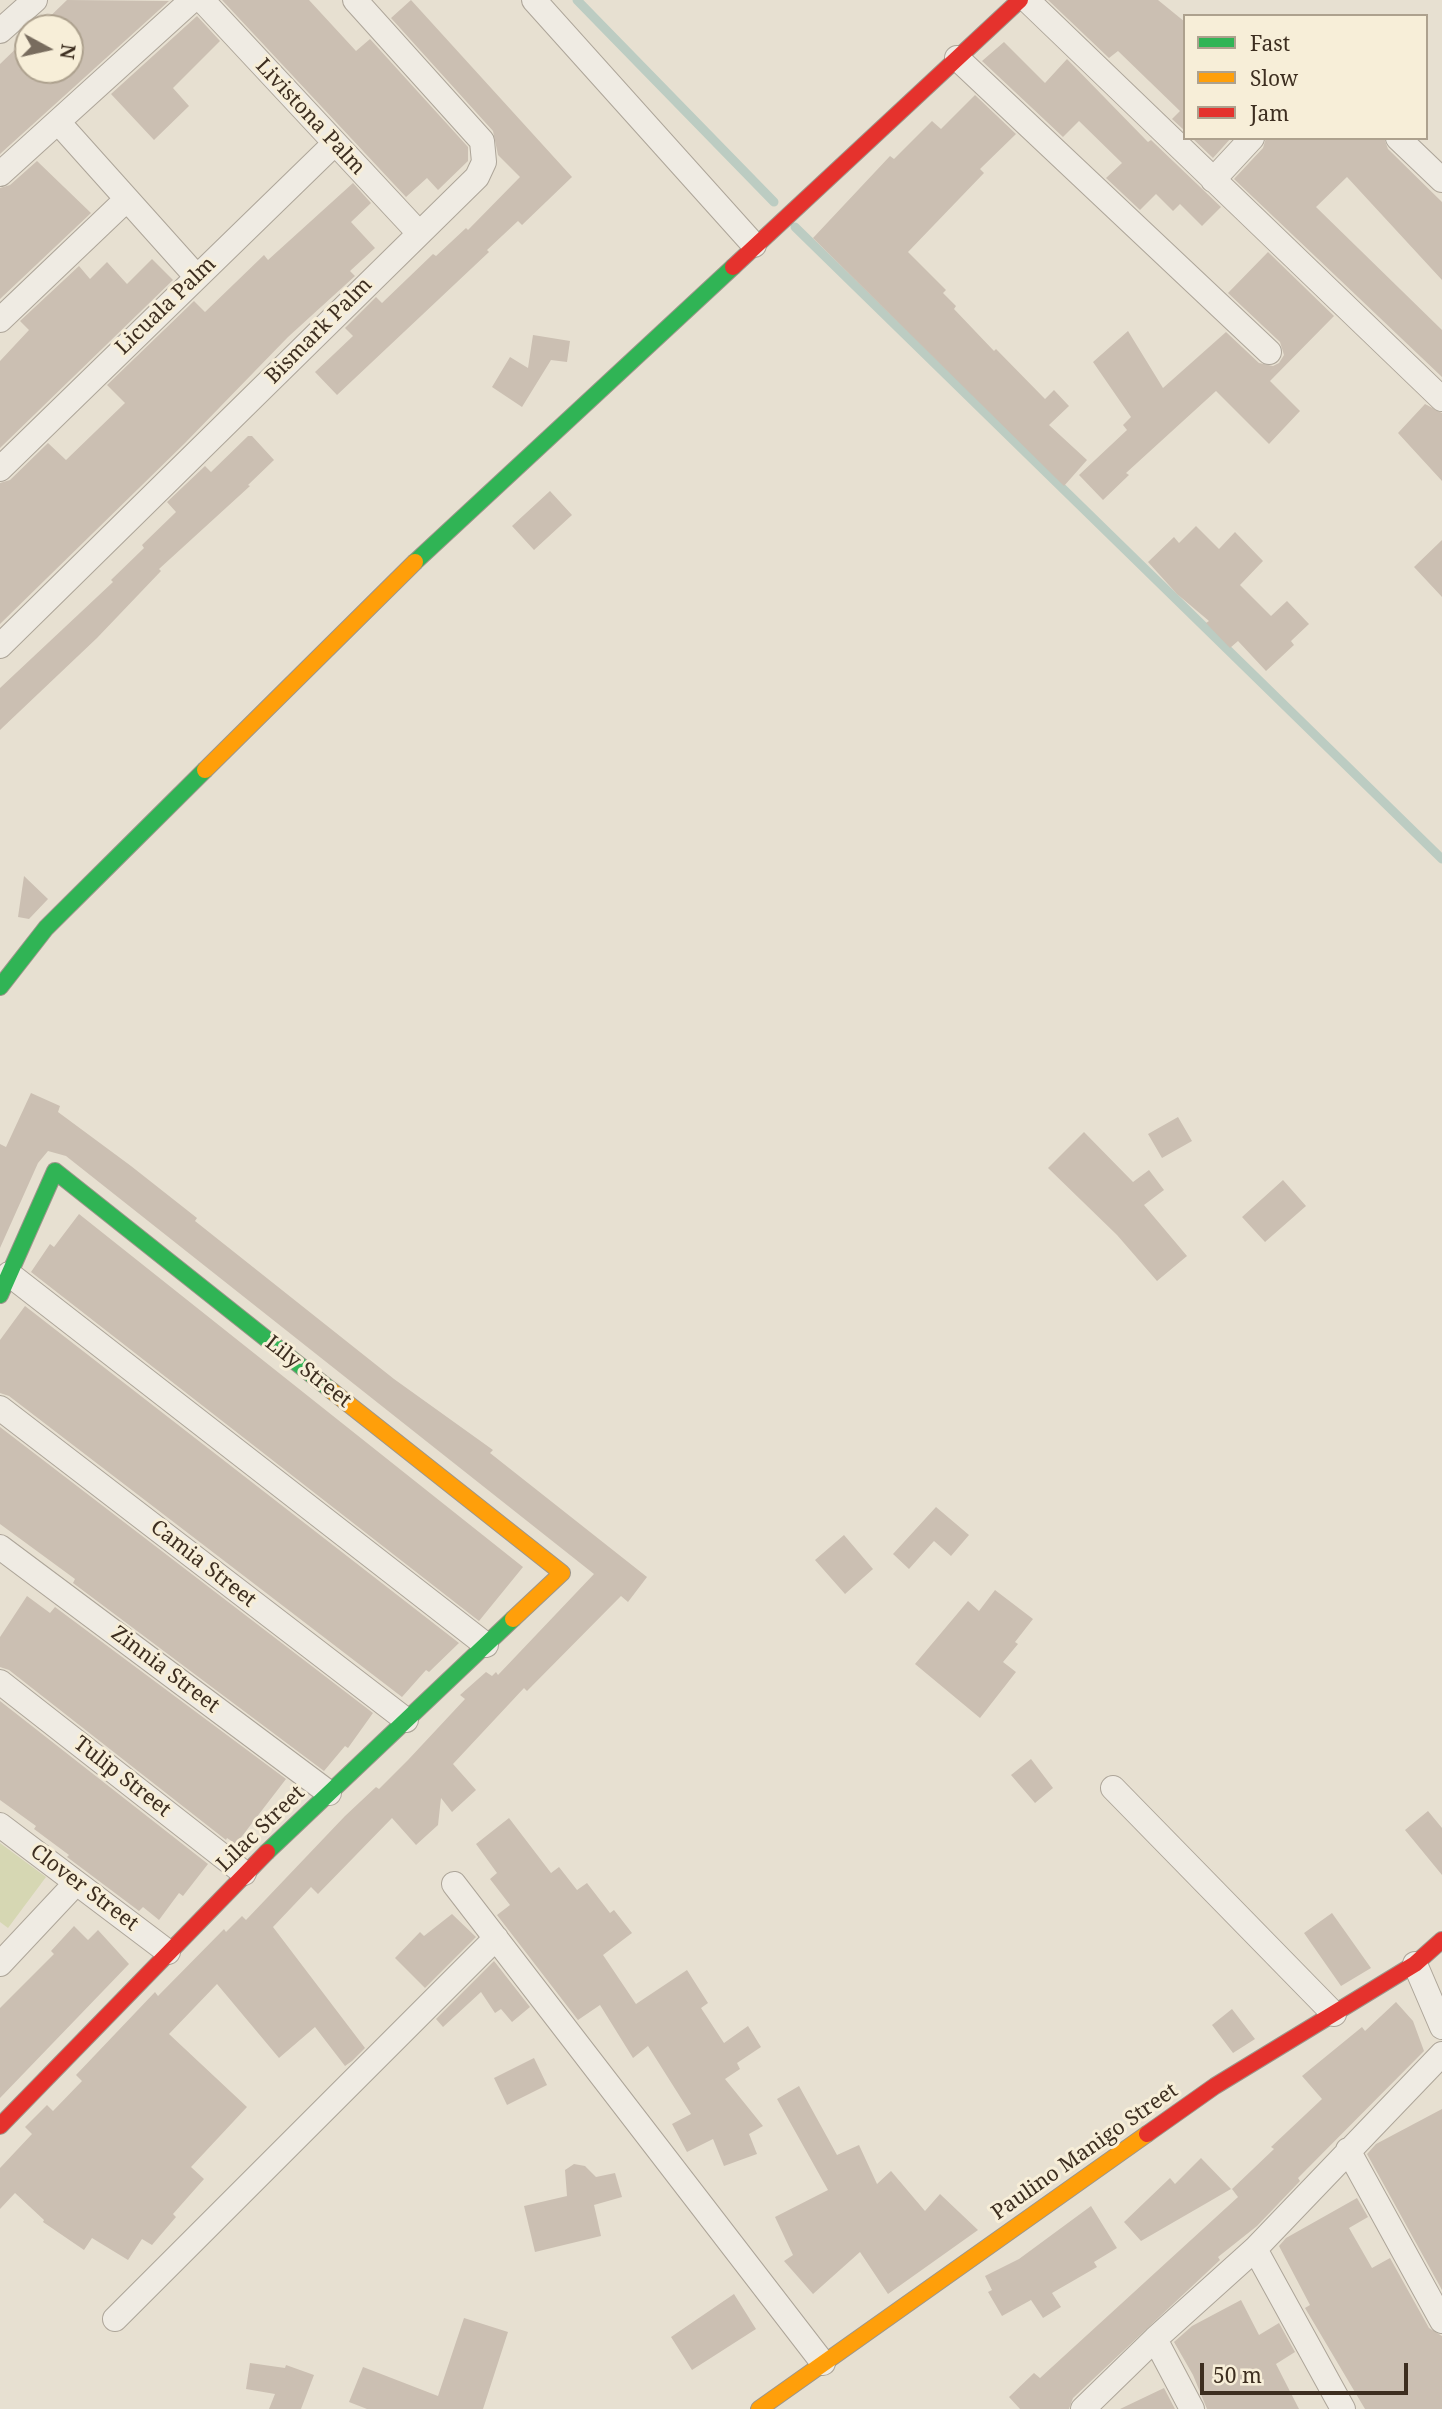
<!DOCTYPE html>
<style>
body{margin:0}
#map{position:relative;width:1442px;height:2409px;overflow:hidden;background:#e7e0d1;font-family:"Noto Serif",serif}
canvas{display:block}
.legend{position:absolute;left:1183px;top:14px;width:245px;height:126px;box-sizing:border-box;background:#f7eed8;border:2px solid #ada18e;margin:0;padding:9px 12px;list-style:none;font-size:21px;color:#3d2e20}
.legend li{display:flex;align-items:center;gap:14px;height:35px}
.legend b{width:35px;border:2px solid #ada18e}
.north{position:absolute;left:14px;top:14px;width:70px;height:70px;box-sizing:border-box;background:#f7eed8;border:2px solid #ada18e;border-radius:50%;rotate:98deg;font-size:19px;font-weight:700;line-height:28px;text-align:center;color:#3d2e20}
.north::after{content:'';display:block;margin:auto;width:24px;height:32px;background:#786c5e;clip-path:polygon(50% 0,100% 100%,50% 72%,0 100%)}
.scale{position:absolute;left:1200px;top:2363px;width:208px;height:32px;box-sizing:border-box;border:4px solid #3d2e20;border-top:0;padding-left:9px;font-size:21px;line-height:24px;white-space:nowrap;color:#3d2e20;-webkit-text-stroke:5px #f7eed8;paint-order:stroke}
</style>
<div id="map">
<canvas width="1442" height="2409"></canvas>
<ul class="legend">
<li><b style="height:9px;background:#30b455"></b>Fast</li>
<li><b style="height:9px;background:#ff9f0a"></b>Slow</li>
<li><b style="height:9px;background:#e5322d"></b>Jam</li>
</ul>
<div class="north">N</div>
<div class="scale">50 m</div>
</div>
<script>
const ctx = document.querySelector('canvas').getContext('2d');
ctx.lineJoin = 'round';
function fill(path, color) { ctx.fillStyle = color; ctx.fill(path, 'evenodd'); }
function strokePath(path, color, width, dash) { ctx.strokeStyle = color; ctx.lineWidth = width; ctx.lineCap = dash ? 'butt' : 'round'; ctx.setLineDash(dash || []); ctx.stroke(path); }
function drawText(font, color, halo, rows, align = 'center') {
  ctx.font = font + ' "Noto Serif",serif'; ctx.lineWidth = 6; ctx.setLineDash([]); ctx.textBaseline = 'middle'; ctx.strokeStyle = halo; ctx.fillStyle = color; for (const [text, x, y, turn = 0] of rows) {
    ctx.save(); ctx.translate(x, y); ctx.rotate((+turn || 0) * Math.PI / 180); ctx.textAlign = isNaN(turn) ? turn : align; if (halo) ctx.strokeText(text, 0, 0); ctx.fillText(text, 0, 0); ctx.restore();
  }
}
const green = new Path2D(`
 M 0,1843 L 46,1877 L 8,1928 L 0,1922 Z`);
const stream = new Path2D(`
 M 577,0 L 774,202
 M 795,227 L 1442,859`);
const building = new Path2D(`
 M 67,0 L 169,1 L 0,154 L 0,64 L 28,37 L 28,70 L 70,70 L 70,28 L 38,28 Z
 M 222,0 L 309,0 L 356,51 L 370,39 L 468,147 L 468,161 L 438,190 L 427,178 L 406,197 Z
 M 411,0 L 572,177 L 522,225 L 518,221 L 487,250 L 489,252 L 337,395 L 315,372 L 353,336 L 345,328 L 376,297 L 382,303 L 433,254 L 436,256 L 466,228 L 468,230 L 520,177 L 498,155 L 493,131 L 391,18 Z
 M 1048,0 L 1158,0 L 1185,22 L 1185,131 L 1172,119 L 1180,111 L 1118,51 L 1109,58 Z
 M 197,16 L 220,41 L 173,88 L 189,106 L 154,140 L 111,94 Z
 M 1004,42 L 1045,83 L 1067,59 L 1145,139 L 1148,142 L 1151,140 L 1221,207 L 1202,226 L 1180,204 L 1173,211 L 1156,194 L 1140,210 L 1106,178 L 1122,163 L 1079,121 L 1063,137 L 982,61 Z
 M 975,95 L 1016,134 L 980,169 L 984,173 L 908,252 L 946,290 L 943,293 L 956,306 L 954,309 L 994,351 L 996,349 L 1045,399 L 1054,390 L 1069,406 L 1049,425 L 1087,460 L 1064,486 L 813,238 L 890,156 L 894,159 L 932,121 L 941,129 Z
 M 1192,138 L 1231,138 L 1213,158 Z
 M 1266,138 L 1384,138 L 1388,149 L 1442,202 L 1442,280 L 1347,177 L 1316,207 L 1442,330 L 1442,377 L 1234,179 L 1263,148 Z
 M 37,161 L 91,213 L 0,299 L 0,188 L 10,185 Z
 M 353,183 L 371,203 L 351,222 L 375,248 L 350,271 L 355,276 L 288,337 L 185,443 L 0,624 L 0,483 L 10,480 L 48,443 L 66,460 L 125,403 L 107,385 L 194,301 L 205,312 L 264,255 L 268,260 Z
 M 1268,252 L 1334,316 L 1270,381 L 1300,411 L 1269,444 L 1216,391 L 1126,473 L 1129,475 L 1103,500 L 1079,475 L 1127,430 L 1123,425 L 1131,417 L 1093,362 L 1128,331 L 1163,388 L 1226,332 L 1259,363 L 1273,366 L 1279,363 L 1284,355 L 1280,342 L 1228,293 Z
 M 152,259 L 173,280 L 0,448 L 0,361 L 29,330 L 20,321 L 79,266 L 90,279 L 107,262 L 127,284 Z
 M 533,335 L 570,341 L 567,362 L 551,360 L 522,407 L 492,387 L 510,357 L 528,368 Z
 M 1425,404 L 1442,413 L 1442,481 L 1398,433 Z
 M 248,436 L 252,436 L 274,460 L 248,485 L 250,486 L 159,569 L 161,571 L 97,638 L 0,730 L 0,688 L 113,582 L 111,580 L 144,548 L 142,545 L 176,512 L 167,502 L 205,466 L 211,472 Z
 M 550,491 L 572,515 L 534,550 L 512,526 Z
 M 1196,526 L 1219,549 L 1235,532 L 1263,561 L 1240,585 L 1271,616 L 1287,601 L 1309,624 L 1291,641 L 1294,645 L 1266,671 L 1238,641 L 1230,648 L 1206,623 L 1209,621 L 1177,594 L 1148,562 L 1174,537 L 1179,543 Z
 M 1442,540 L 1442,597 L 1414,567 Z
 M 24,876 L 48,899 L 29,919 L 18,917 Z
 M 31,1093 L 60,1106 L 58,1112 L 131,1166 L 197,1218 L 195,1221 L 394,1379 L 493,1450 L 490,1453 L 647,1577 L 628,1602 L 621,1596 L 527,1691 L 524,1688 L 453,1764 L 476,1790 L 452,1812 L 441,1798 L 438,1825 L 416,1845 L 392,1818 L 318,1894 L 311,1887 L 273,1927 L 365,2048 L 352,2061 L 345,2066 L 315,2027 L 279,2058 L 217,1984 L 169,2034 L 247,2107 L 191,2167 L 204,2179 L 173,2214 L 176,2217 L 152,2245 L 142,2239 L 128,2260 L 92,2238 L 84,2250 L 43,2222 L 44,2220 L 15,2193 L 0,2209 L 0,2168 L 32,2134 L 25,2127 L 47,2105 L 53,2111 L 82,2081 L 76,2075 L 155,1992 L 158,1996 L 224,1929 L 226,1932 L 242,1916 L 246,1920 L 345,1816 L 376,1787 L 379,1789 L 408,1760 L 465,1699 L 460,1695 L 486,1672 L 492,1676 L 496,1672 L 498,1675 L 594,1574 L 66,1156 L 48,1151 L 38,1163 L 0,1248 L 0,1144 L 6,1147 Z
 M 1178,1117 L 1192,1141 L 1162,1158 L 1148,1134 Z
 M 1084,1132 L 1133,1182 L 1149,1170 L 1164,1190 L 1144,1205 L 1187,1256 L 1157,1281 L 1117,1235 L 1048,1168 Z
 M 1283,1180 L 1306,1206 L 1265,1242 L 1242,1217 Z
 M 79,1214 L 523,1567 L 479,1621 L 31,1272 L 50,1244 L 54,1247 Z
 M 25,1306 L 459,1643 L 429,1672 L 426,1670 L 402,1697 L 9,1396 L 0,1393 L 0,1340 Z
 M 0,1427 L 373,1713 L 348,1748 L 345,1746 L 324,1771 L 73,1583 L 75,1579 L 0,1524 Z
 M 936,1507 L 969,1535 L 951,1556 L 934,1541 L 909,1569 L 893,1554 Z
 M 844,1535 L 873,1569 L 845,1594 L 815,1560 Z
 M 995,1590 L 1033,1619 L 1015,1642 L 1018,1644 L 1003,1662 L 1016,1672 L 980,1718 L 915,1664 L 968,1601 L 979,1611 Z
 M 27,1596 L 50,1613 L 55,1607 L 286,1779 L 236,1844 L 227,1838 L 226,1840 L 9,1670 L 0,1667 L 0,1637 Z
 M 0,1701 L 208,1864 L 183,1896 L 179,1893 L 159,1920 L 143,1907 L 139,1911 L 67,1857 L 69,1855 L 34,1829 L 36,1826 L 0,1800 Z
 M 1031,1759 L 1053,1788 L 1035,1803 L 1011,1775 Z
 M 1428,1811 L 1442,1828 L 1442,1875 L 1405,1830 Z
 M 509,1818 L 551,1873 L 559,1867 L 577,1890 L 587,1883 L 610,1913 L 614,1910 L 632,1933 L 603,1955 L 636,2004 L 687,1970 L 708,2003 L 701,2008 L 724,2043 L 748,2026 L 761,2047 L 737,2063 L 740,2069 L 725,2079 L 763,2126 L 749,2134 L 757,2154 L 724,2166 L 713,2139 L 687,2152 L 672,2124 L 691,2114 L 648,2046 L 633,2058 L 600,2005 L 578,2020 L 497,1915 L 510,1905 L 490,1879 L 497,1873 L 476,1844 Z
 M 1332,1913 L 1371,1968 L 1341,1986 L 1304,1933 Z
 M 452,1914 L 476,1937 L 425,1988 L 395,1958 L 420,1932 L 424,1936 Z
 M 74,1926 L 88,1940 L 98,1930 L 129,1964 L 0,2098 L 0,2008 L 54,1954 L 51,1951 Z
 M 494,1961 L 530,2007 L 512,2022 L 501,2009 L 495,2013 L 481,1992 L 443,2027 L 436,2019 Z
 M 1396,2002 L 1413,2021 L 1424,2051 L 1298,2178 L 1300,2181 L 1257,2226 L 1218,2257 L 1220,2260 L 1073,2398 L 1069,2409 L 1020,2409 L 1009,2397 L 1034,2373 L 1040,2378 L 1238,2197 L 1232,2189 L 1274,2149 L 1271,2147 L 1322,2099 L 1302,2076 L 1362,2027 L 1365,2031 Z
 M 1232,2009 L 1255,2039 L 1233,2053 L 1212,2025 Z
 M 534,2058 L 547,2085 L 507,2105 L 494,2078 Z
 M 799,2086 L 837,2155 L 859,2145 L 877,2184 L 891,2171 L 925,2211 L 940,2194 L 978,2230 L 888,2294 L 860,2252 L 813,2294 L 784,2261 L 793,2255 L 775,2217 L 828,2190 L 777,2099 Z
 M 1442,2109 L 1442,2290 L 1367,2154 L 1376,2144 Z
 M 1201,2158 L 1231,2189 L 1141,2241 L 1124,2222 L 1170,2178 L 1175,2184 Z
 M 574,2164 L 585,2166 L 596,2177 L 615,2173 L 622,2197 L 594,2205 L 601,2236 L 535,2252 L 524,2206 L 567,2196 L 565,2170 Z
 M 1357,2198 L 1368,2217 L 1349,2228 L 1372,2268 L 1390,2258 L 1429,2328 L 1442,2336 L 1442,2409 L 1365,2409 L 1305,2308 L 1310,2305 L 1279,2246 L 1286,2238 Z
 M 1091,2206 L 1117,2248 L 1094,2262 L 1097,2267 L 1052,2293 L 1061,2307 L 1043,2318 L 1031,2300 L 1002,2316 L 988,2292 L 992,2290 L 985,2276 L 1019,2259 Z
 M 734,2294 L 756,2329 L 692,2370 L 671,2337 Z
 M 1241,2300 L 1259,2335 L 1279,2323 L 1295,2352 L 1276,2364 L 1299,2409 L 1207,2409 L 1193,2375 L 1174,2342 L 1192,2326 Z
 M 464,2318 L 508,2332 L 483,2409 L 367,2409 L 349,2402 L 363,2367 L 438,2396 Z
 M 250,2363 L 285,2368 L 286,2365 L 314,2375 L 301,2409 L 269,2409 L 275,2394 L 246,2389 Z
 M 1164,2388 L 1175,2409 L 1120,2409 Z`);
const street = new Path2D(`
 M 202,0 L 419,233
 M 534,0 L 754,245
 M 1027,0 L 1442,399
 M 0,31 L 35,0
 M 957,58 L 1269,352
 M 58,122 L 196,276
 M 1398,138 L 1442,180
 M 0,174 L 192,0
 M 1213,180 L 1252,138
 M 0,320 L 127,199
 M 0,469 L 334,144
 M 0,646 L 477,177 L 484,162 L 482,141 L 355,0
 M 9,1274 L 486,1645
 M 0,1408 L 406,1720
 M 0,1547 L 329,1793
 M 0,1682 L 244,1873
 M 1113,1788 L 1334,2014
 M 0,1825 L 168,1952
 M 454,1884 L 823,2363
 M 0,1964 L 76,1883
 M 1415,1964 L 1442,2027
 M 1348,2150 L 1442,2321
 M 1255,2249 L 1343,2409
 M 115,2319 L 496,1938
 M 1155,2339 L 1192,2409
 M 1083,2409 L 1155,2339 L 1255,2249 L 1442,2054`);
const fast = new Path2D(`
 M 415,562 L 733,267
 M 0,987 L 46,928 L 205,770
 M 0,1295 L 55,1171 L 332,1391
 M 267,1852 L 513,1619`);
const slow = new Path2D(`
 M 205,770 L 415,562
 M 332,1391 L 562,1573 L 513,1619
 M 759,2409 L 1147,2134`);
const jam = new Path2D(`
 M 733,267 L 1020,0
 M 0,2126 L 267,1852
 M 1147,2134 L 1215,2086 L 1415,1964 L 1442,1940`);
const streetNames = [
 ["Livistona Palm",310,117,47],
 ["Licuala Palm",166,306,-44],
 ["Bismark Palm",319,331,-45],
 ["Lily Street",308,1372,38],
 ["Camia Street",203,1564,38],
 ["Zinnia Street",165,1670,37],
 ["Tulip Street",122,1777,38],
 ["Lilac Street",261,1829,-44],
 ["Clover Street",84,1888,37],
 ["Paulino Manigo Street",1085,2152,-35]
];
fill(green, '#d6d7b3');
strokePath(stream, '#bcccc2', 9);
fill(building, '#cbbfb2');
strokePath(street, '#ada599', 26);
strokePath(fast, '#9c958a', 18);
strokePath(slow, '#9c958a', 18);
strokePath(jam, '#9c958a', 18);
strokePath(street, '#efebe3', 24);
strokePath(fast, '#30b455', 16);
strokePath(slow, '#ff9f0a', 16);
strokePath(jam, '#e5322d', 16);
drawText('21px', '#3d2e20', '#f7eed8', streetNames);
</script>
